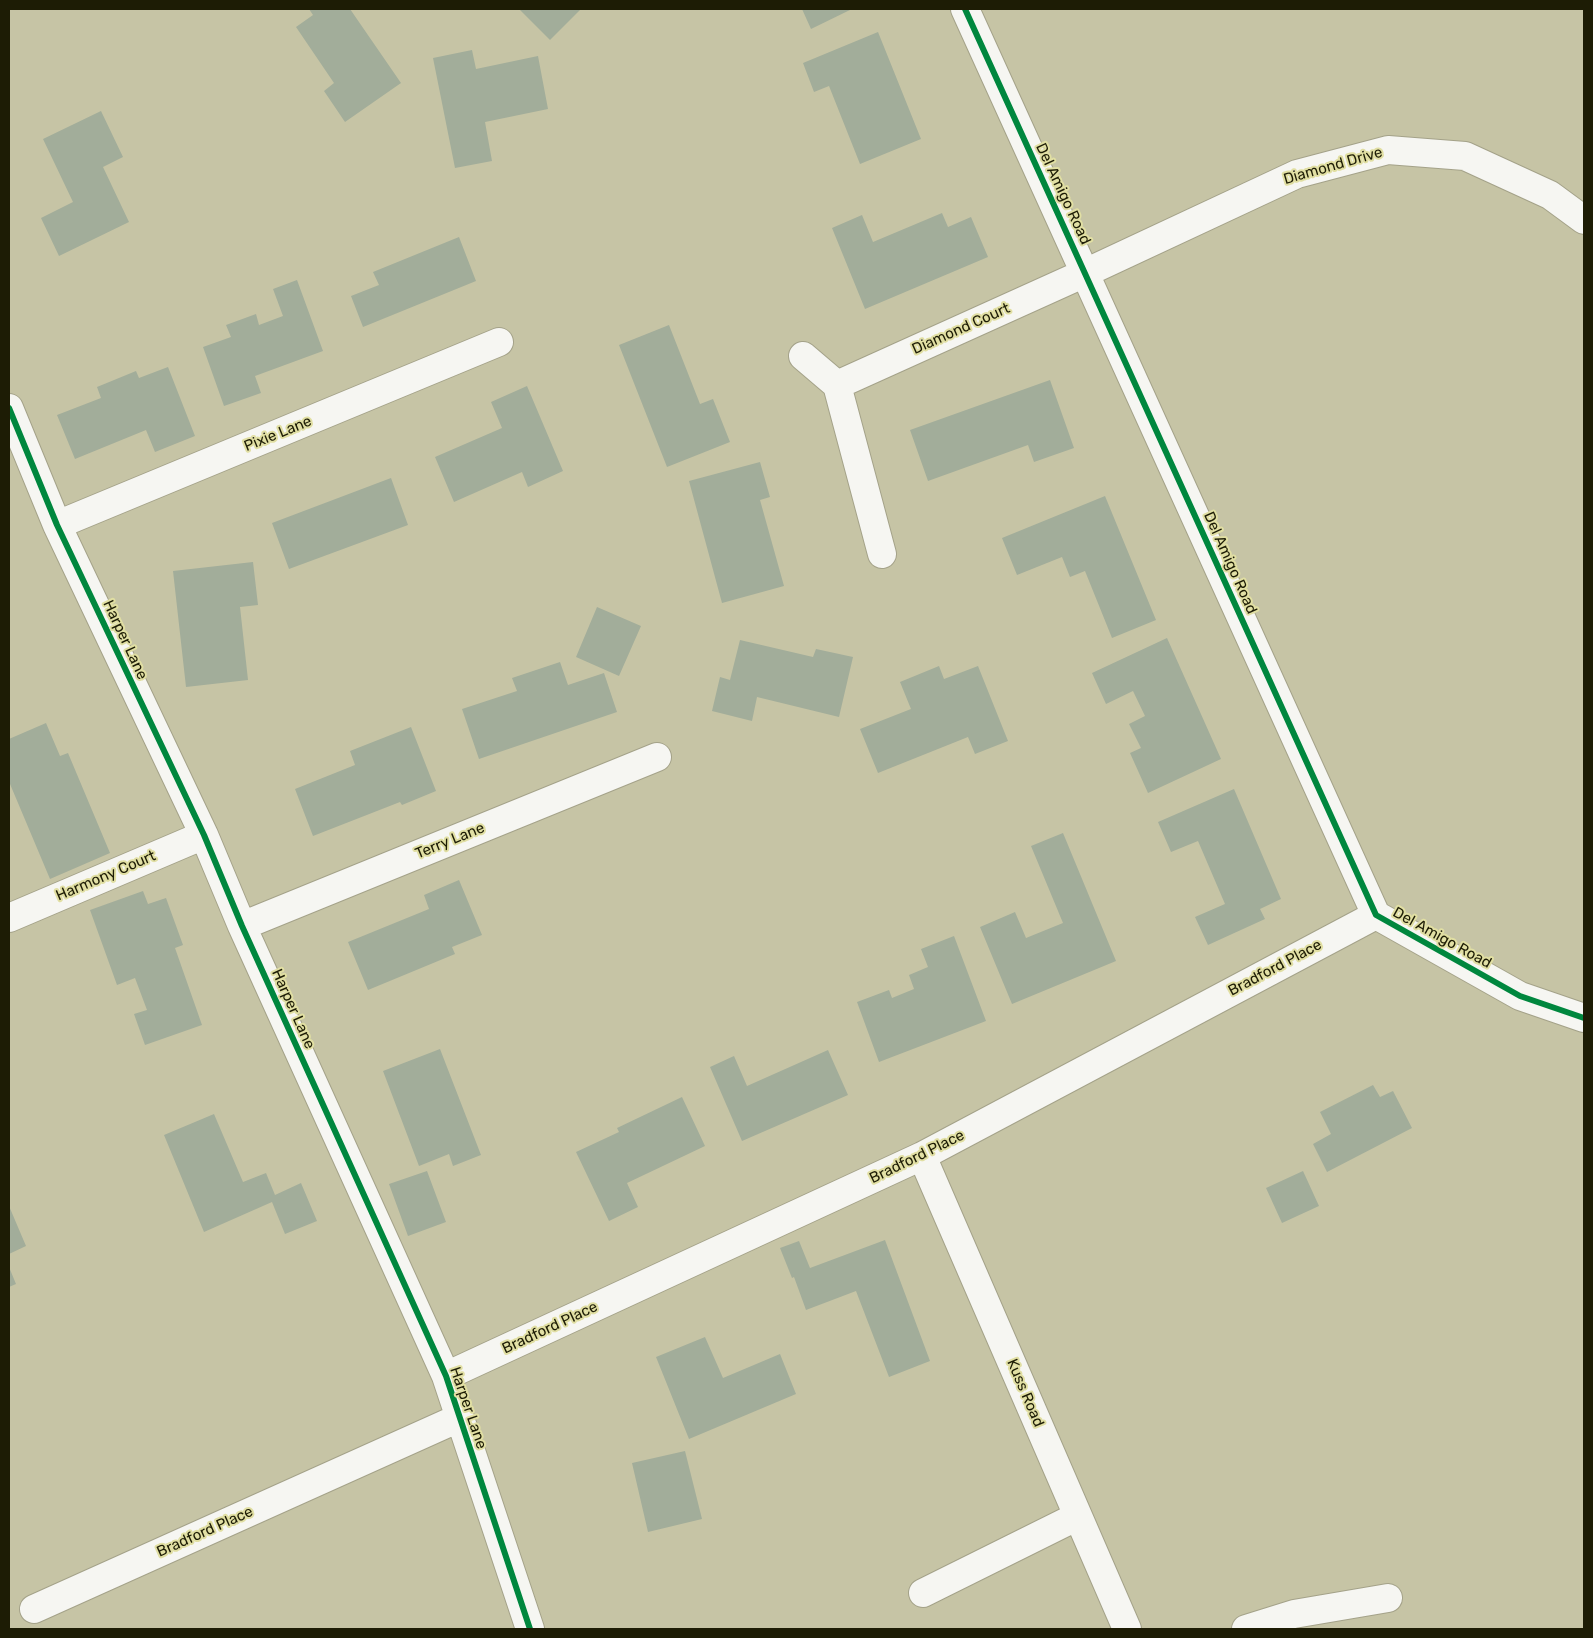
<!DOCTYPE html>
<style>
body{margin:0}
#map{position:relative;width:1593px;height:1638px;overflow:hidden;background:#c6c4a5;font-family:Rubik,sans-serif}
canvas{display:block}
.frame{position:absolute;inset:0;border:10px solid #1d1c05;pointer-events:none}
</style>
<div id="map">
<canvas width="1593" height="1638"></canvas>
<div class="frame"></div>
</div>
<script>
const ctx = document.querySelector('canvas').getContext('2d');
ctx.lineJoin = 'round';
function fill(path, color) { ctx.fillStyle = color; ctx.fill(path, 'evenodd'); }
function strokePath(path, color, width, dash) { ctx.strokeStyle = color; ctx.lineWidth = width; ctx.lineCap = dash ? 'butt' : 'round'; ctx.setLineDash(dash || []); ctx.stroke(path); }
function drawText(font, color, halo, rows, align = 'center') {
  ctx.font = font + ' Rubik,sans-serif'; ctx.lineWidth = 4; ctx.setLineDash([]); ctx.textBaseline = 'middle'; ctx.strokeStyle = halo; ctx.fillStyle = color; for (const [text, x, y, turn = 0] of rows) {
    ctx.save(); ctx.translate(x, y); ctx.rotate((+turn || 0) * Math.PI / 180); ctx.textAlign = isNaN(turn) ? turn : align; if (halo) ctx.strokeText(text, 0, 0); ctx.fillText(text, 0, 0); ctx.restore();
  }
}
const building = new Path2D(`
 M 309,9 L 350,9 L 401,83 L 345,122 L 324,91 L 334,83 L 296,27 L 313,15 Z
 M 519,9 L 581,9 L 550,40 Z
 M 802,9 L 852,9 L 811,29 Z
 M 878,32 L 921,139 L 860,164 L 829,86 L 814,92 L 803,63 Z
 M 472,50 L 476,69 L 538,56 L 548,109 L 485,122 L 492,161 L 455,168 L 433,58 Z
 M 101,111 L 123,157 L 103,167 L 129,222 L 59,256 L 41,218 L 73,202 L 43,139 Z
 M 942,213 L 948,227 L 971,217 L 988,257 L 865,309 L 832,228 L 862,215 L 873,242 Z
 M 459,237 L 476,281 L 363,327 L 351,296 L 379,285 L 373,272 Z
 M 297,280 L 323,351 L 255,376 L 261,393 L 224,406 L 203,347 L 231,337 L 226,325 L 256,314 L 259,325 L 283,316 L 273,289 Z
 M 669,325 L 700,404 L 713,399 L 730,442 L 667,467 L 619,345 Z
 M 168,367 L 195,436 L 155,452 L 146,430 L 75,459 L 57,415 L 101,398 L 97,387 L 136,371 L 139,378 Z
 M 1050,380 L 1074,448 L 1034,462 L 1028,445 L 928,481 L 910,430 Z
 M 527,386 L 563,471 L 528,487 L 522,472 L 454,502 L 435,457 L 502,428 L 491,402 Z
 M 760,462 L 770,497 L 760,500 L 784,586 L 722,603 L 689,481 Z
 M 391,478 L 408,525 L 289,569 L 272,523 Z
 M 1105,496 L 1156,620 L 1112,638 L 1085,571 L 1070,577 L 1062,557 L 1017,575 L 1002,538 Z
 M 253,562 L 258,605 L 240,607 L 248,680 L 186,687 L 173,571 Z
 M 597,607 L 641,626 L 619,676 L 576,657 Z
 M 1167,638 L 1221,759 L 1148,793 L 1130,753 L 1141,748 L 1129,724 L 1145,716 L 1133,691 L 1106,704 L 1092,673 Z
 M 740,640 L 813,657 L 816,649 L 853,657 L 839,717 L 757,697 L 752,721 L 712,711 L 720,677 L 730,680 Z
 M 560,662 L 568,685 L 604,673 L 617,712 L 479,759 L 462,709 L 517,691 L 512,678 Z
 M 939,666 L 944,679 L 978,666 L 1008,741 L 975,754 L 968,737 L 878,773 L 860,729 L 911,709 L 900,682 Z
 M 46,723 L 60,756 L 68,753 L 110,853 L 50,879 L 10,784 L 9,785 L 9,739 Z
 M 411,727 L 436,791 L 402,805 L 400,802 L 313,836 L 295,789 L 355,765 L 350,751 Z
 M 1234,789 L 1281,899 L 1260,909 L 1265,919 L 1208,945 L 1195,917 L 1225,904 L 1198,841 L 1171,852 L 1158,822 Z
 M 1063,833 L 1116,961 L 1012,1004 L 980,927 L 1015,912 L 1026,938 L 1063,923 L 1031,846 Z
 M 459,880 L 482,935 L 452,947 L 455,954 L 368,990 L 348,942 L 429,909 L 424,895 Z
 M 143,891 L 148,904 L 166,898 L 183,945 L 175,948 L 202,1025 L 145,1045 L 134,1014 L 147,1010 L 135,978 L 117,985 L 90,910 Z
 M 954,936 L 986,1021 L 879,1062 L 857,1002 L 889,990 L 892,998 L 914,989 L 909,975 L 928,967 L 921,949 Z
 M 440,1049 L 481,1155 L 453,1166 L 449,1154 L 419,1166 L 383,1071 Z
 M 828,1050 L 848,1095 L 742,1141 L 710,1067 L 734,1056 L 747,1086 Z
 M 1373,1085 L 1380,1097 L 1393,1091 L 1412,1128 L 1327,1172 L 1313,1144 L 1331,1134 L 1320,1112 Z
 M 682,1097 L 705,1146 L 627,1183 L 638,1207 L 609,1221 L 576,1152 L 619,1132 L 617,1128 Z
 M 214,1114 L 243,1182 L 266,1173 L 275,1195 L 301,1183 L 317,1221 L 285,1234 L 272,1202 L 204,1232 L 164,1135 Z
 M 427,1171 L 446,1222 L 408,1236 L 389,1184 Z
 M 1303,1171 L 1319,1206 L 1282,1223 L 1266,1188 Z
 M 9,1206 L 26,1246 L 9,1254 Z
 M 885,1240 L 930,1361 L 889,1377 L 856,1291 L 806,1310 L 794,1277 L 792,1278 L 780,1248 L 799,1241 L 810,1268 Z
 M 9,1267 L 16,1284 L 9,1287 Z
 M 705,1337 L 723,1378 L 780,1354 L 796,1394 L 689,1439 L 656,1357 Z
 M 685,1451 L 702,1519 L 648,1532 L 632,1463 Z`);
const minor = new Path2D(`
 M 965,9 L 1376,915 L 1520,996 L 1584,1018
 M 803,356 L 837,385 L 882,554
 M 837,385 L 1085,273 L 1297,174 L 1388,150 L 1465,156 L 1550,195 L 1584,220
 M 9,408 L 57,525 L 204,835 L 242,926 L 446,1376 L 530,1629
 M 57,525 L 499,342
 M 9,918 L 204,835
 M 242,926 L 657,757
 M 922,1156 L 1127,1629
 M 446,1376 L 922,1156 L 1376,915
 M 923,1593 L 1078,1516
 M 34,1609 L 459,1418
 M 1246,1629 L 1294,1614 L 1388,1598`);
const cycleway = new Path2D(`
 M 965,9 L 1376,915 L 1520,996 L 1584,1018
 M 9,408 L 57,525 L 204,835 L 242,926 L 446,1376 L 530,1629`);
const streetNames = [
 ["Diamond Drive",1333,166,-16],
 ["Del Amigo Road",1063,194,65],
 ["Diamond Court",961,329,-24],
 ["Pixie Lane",278,434,-22],
 ["Del Amigo Road",1230,563,66],
 ["Harper Lane",125,640,65],
 ["Terry Lane",450,841,-22],
 ["Harmony Court",106,876,-23],
 ["Del Amigo Road",1442,938,29],
 ["Bradford Place",1275,968,-28],
 ["Harper Lane",293,1009,66],
 ["Bradford Place",917,1157,-26],
 ["Bradford Place",550,1328,-25],
 ["Kuss Road",1025,1393,67],
 ["Harper Lane",468,1408,71],
 ["Bradford Place",205,1532,-24]
];
fill(building, '#a2ad9a');
strokePath(minor, '#a4a289', 30);
strokePath(minor, '#f6f6f2', 28);
strokePath(cycleway, '#00873e', 6);
drawText('15px', '#1d1c05', '#e1dfa3', streetNames);
</script>
